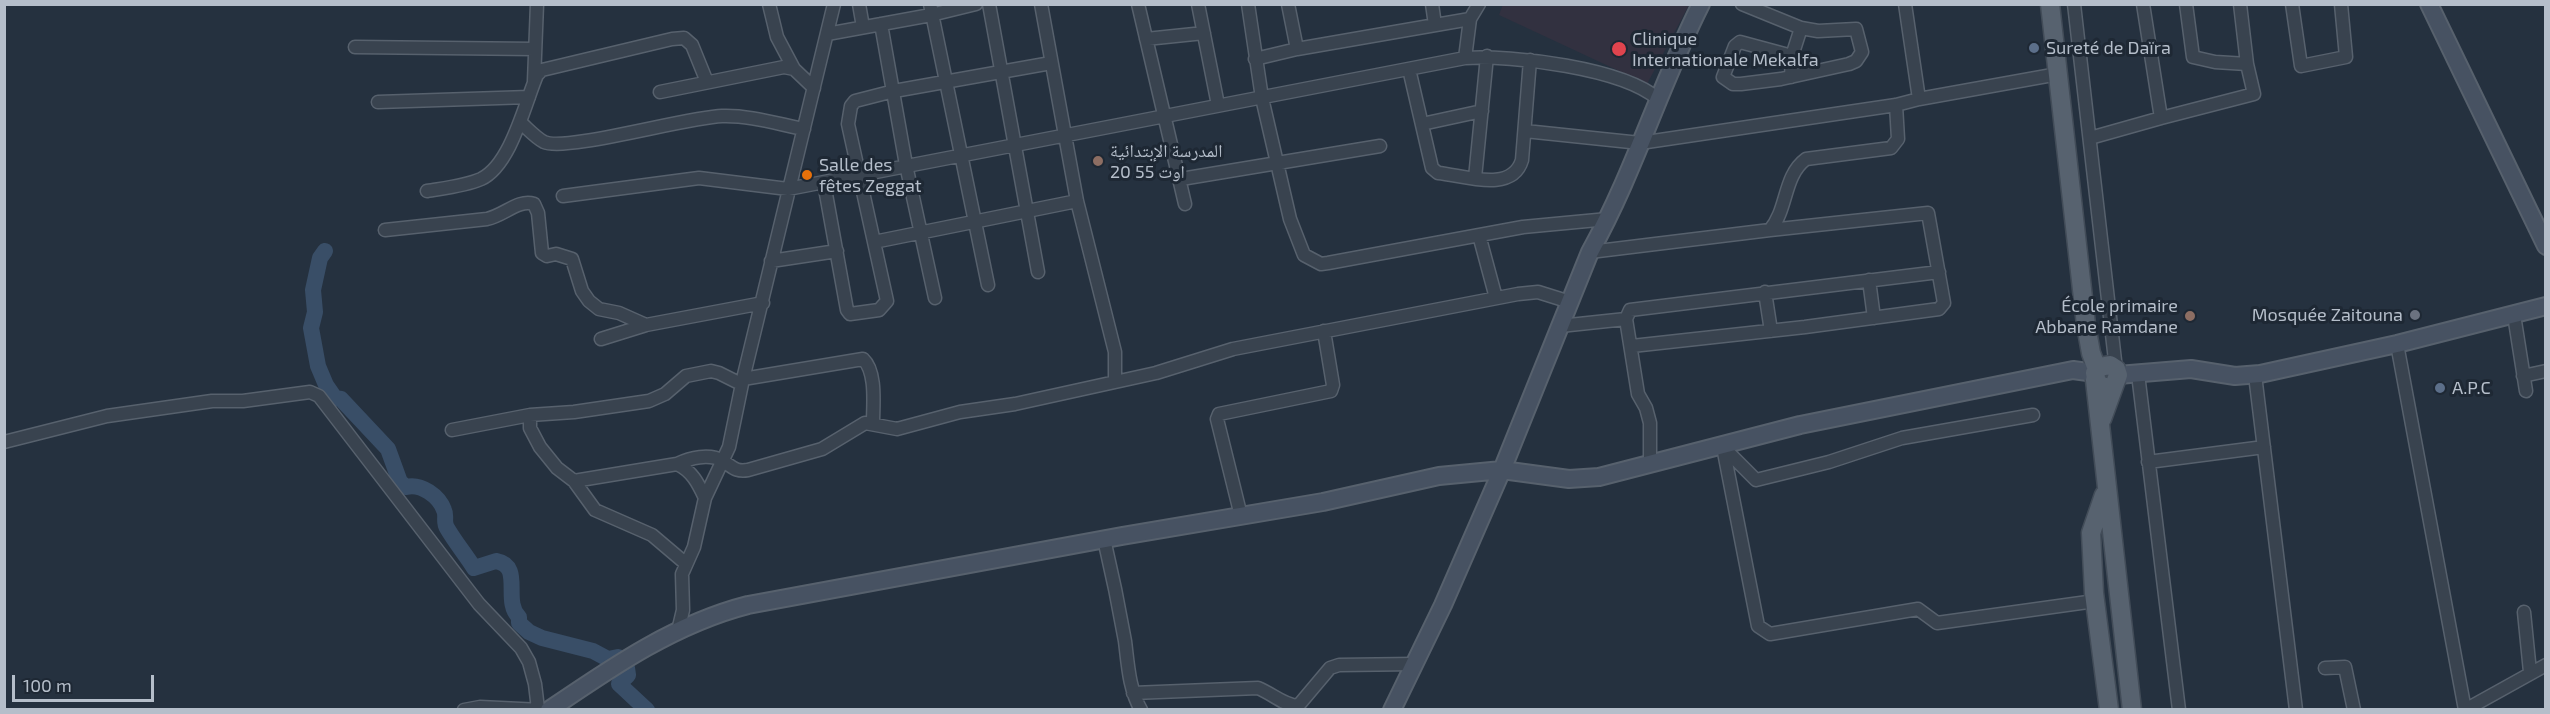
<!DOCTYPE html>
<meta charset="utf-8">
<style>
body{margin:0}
#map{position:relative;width:2550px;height:714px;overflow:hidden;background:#25313f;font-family:"Exo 2",sans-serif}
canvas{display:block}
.frame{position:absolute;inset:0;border:6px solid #b5beca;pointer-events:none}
.scale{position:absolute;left:12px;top:675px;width:142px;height:27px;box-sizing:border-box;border:3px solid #b5beca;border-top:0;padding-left:8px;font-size:18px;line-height:21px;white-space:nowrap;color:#b5beca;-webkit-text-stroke:4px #1e2834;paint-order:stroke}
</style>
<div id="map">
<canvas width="2550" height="714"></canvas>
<div class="frame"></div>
<div class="scale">100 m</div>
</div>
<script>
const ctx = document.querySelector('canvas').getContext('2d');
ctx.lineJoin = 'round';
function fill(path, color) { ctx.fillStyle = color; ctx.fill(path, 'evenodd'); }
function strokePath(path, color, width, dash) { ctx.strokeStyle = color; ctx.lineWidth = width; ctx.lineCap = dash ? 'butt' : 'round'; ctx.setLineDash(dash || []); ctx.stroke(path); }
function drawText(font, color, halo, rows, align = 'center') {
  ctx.font = font + ' "Exo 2","Noto Naskh Arabic",sans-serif'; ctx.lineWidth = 6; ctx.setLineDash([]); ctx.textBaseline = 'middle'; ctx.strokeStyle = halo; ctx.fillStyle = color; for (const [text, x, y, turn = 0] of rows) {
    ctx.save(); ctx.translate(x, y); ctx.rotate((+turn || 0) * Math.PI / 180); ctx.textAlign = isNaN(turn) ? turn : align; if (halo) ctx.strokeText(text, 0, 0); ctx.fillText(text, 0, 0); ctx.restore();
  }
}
const medical = new Path2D(`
 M 1503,4 L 1689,4 L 1689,5 L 1647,84 L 1499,15 Z`);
const river = new Path2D(`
 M 325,251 L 320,258 L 313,290 L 315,312 L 311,328 L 318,366 L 326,385 L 335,398 L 341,399 L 388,449 L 400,482 L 406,487 C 421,483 439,496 444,510 C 447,516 443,522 447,528 C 455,542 466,555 474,568 L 496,561 C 524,566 502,601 519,617 L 519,623 L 529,632 L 542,638 L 593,651 L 608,659 L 618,657 L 627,668 L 628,675 L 619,684 L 647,710`);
const street = new Path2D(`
 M 769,4 L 777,37 L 794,69
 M 859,4 L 863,27
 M 930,4 L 988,285
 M 989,4 L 1038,272
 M 1041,4 L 1077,201 L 1115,352 L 1115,382
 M 1138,4 L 1185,204
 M 1198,4 L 1218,105
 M 1248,4 L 1262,98 L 1290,219 L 1304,255 L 1321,264 L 1328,263 L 1523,227 L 1608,219
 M 1288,4 L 1297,49
 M 1432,4 L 1435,25
 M 1742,4 L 1801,28 L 1792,56 L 1791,77
 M 1905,4 L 1919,99 L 2058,74
 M 2074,4 L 2116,369
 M 2186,4 L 2193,57 L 2215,62 L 2247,64 L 2240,4
 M 2292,4 L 2301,66 L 2346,57 L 2341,4
 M 881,24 L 906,165 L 935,298
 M 827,34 L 931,15 L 976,4
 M 1146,39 L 1204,33
 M 355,47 L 535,49
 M 1792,56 L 1740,42 L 1735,46 L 1723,77 L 1733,84 L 1741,84 L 1781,79 L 1849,64 L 1856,61 L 1862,52 L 1856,29 L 1818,31 L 1801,28
 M 1465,58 L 1470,19 L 1479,4
 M 1255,59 L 1297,49 L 1470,19
 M 1051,63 L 894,91 L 855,101 L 851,106 L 848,124 L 874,242 L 1077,201
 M 1409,69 L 1432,168 L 1438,173 C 1463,175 1512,194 1522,160 L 1530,60
 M 534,81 L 537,4
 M 660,92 L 784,67 L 794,69 L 814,88
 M 378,102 L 529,97
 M 2161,118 L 2254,94 L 2247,64
 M 520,122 C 527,128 536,138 544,142 C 566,152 687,117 722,116 C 749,115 778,124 804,129
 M 1422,124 L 1482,111
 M 1525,131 L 1640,143 L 1896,105 L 1919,99
 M 2090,138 L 2161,118 L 2143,4
 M 1475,178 L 1487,56
 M 1181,179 L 1380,146
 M 824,183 L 847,310 L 850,314 L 879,310 L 887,301 L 874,242
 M 427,191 C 445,188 465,186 481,179 C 511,165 525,103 537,75 L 542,70 L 672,39 L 684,38 L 692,45 L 707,82
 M 563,196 L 699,178 L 788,189 L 1465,58 C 1513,55 1622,68 1658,99
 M 385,230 L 487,219 C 505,215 518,199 534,204 L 538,213 L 542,253 L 547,256 L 556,254 L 572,259 L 582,291 L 589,301 L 599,309 L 619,313 L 646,325
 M 1479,235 L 1496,298
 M 1590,252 L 1770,230 C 1788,209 1783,176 1806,159 L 1891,148 L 1898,139 L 1896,105
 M 771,261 L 837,251
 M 1869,280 L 1874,318
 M 1765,292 L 1771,331
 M 2514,315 L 2526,391
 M 1560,326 L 1626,319
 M 601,339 L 646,325 L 763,303
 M 2397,344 L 2465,710
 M 1632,346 L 1805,327 L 1939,309 L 1944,303 L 1928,213 L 1770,230
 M 2138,374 L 2179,710
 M 2255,375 L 2296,710
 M 2523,376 L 2546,371
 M 743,379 L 863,359 C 877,372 873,405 873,423
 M 452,430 L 530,415
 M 4,442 L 107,416 L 212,401 L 243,401 L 310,392 L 319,396 L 479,604 L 521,648 L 529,662 L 535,684 L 538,709
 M 1723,447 L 1758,626 L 1770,634 L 1918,609 L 1937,623 L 2095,601
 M 1724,448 L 1756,480 L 1829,462 L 1902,438 L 2033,415
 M 2148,462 L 2264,447
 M 677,464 C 690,458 709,453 723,461 C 733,467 735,472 748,470 L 822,449 L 865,423 L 897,429 L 960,412 L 1015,404 L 1156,373 L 1233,349 L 1518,294 L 1538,292 L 1570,302
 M 1650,464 L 1650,423 L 1646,408 L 1638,394 L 1626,319 L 1630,310 L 1939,272
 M 574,481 L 677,464 C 692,471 698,483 705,498
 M 1241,516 L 1217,419 L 1219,414 L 1331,391 L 1333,385 L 1324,331
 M 1104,539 C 1112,573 1119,607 1125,641 C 1128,665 1129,689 1141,710
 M 685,563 L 652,535 L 595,510 L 574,481 L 557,468 L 540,447 L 530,428 L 530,415 L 574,412 L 649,401 L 665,394 L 686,376 L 711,371 L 719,373 L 741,384
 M 2524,612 L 2530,672
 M 678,631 L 683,610 L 682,574 L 694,547 L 705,498 L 729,447 L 743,379 L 834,4
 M 2325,668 L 2345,667 L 2354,710
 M 1133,693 L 1258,688 C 1273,694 1283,705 1298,706 L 1330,668 L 1339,665 L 1415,664
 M 464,710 L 480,707 L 541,710
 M 2465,710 L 2546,665`);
const secondary = new Path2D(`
 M 2429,4 L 2546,246
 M 2118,375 L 2191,369 L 2235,376 L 2260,374 L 2397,344 L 2546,306
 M 549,710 C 612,667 674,624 748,605 L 1122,536 L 1323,502 L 1439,476 L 1502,470 L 1590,252 C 1634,173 1660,85 1701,4
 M 1392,710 L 1443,605 L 1502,470 L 1569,479 L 1599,477 L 1800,425 L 2073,370 L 2095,373`);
const primary = new Path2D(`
 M 2050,4 L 2086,325 L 2091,353 L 2097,369
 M 2095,380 L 2132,710
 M 2102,419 L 2118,375 L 2116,369 L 2110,365 L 2100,367 L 2095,373 L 2097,383 L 2106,388 L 2113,386
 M 2104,495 L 2091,533 L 2094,593 L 2109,710`);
const markers = [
 [2034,48,6,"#5c6f8a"],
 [1619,49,8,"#e0444e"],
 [1098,161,6,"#8d6e63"],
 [807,175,6,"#e8710a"],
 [2415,315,6,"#6b7280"],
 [2190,316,6,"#8d6e63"],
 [2440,388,6,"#5c6f8a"]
];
const poiNames = [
 ["Clinique",1632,39],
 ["Internationale Mekalfa",1632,60],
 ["Sureté de Daïra",2046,48],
 ["المدرسة الإبتدائية",1110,151],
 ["20 اوت 55",1110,172],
 ["Salle des",819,165],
 ["fêtes Zeggat",819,186],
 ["École primaire",2178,306,"right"],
 ["Abbane Ramdane",2178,327,"right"],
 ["Mosquée Zaitouna",2403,315,"right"],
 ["A.P.C",2452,388]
];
fill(medical, '#323140');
strokePath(river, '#394e67', 16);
strokePath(street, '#57616d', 15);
strokePath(secondary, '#57616d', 20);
strokePath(primary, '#424c58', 21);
strokePath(street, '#39434f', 12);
strokePath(secondary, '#475262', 16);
strokePath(primary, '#57626f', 18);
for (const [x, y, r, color] of markers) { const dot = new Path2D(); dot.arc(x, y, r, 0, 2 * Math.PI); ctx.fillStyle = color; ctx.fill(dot); strokePath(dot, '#1e2834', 2); }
drawText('18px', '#b5beca', '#1e2834', poiNames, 'left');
</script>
